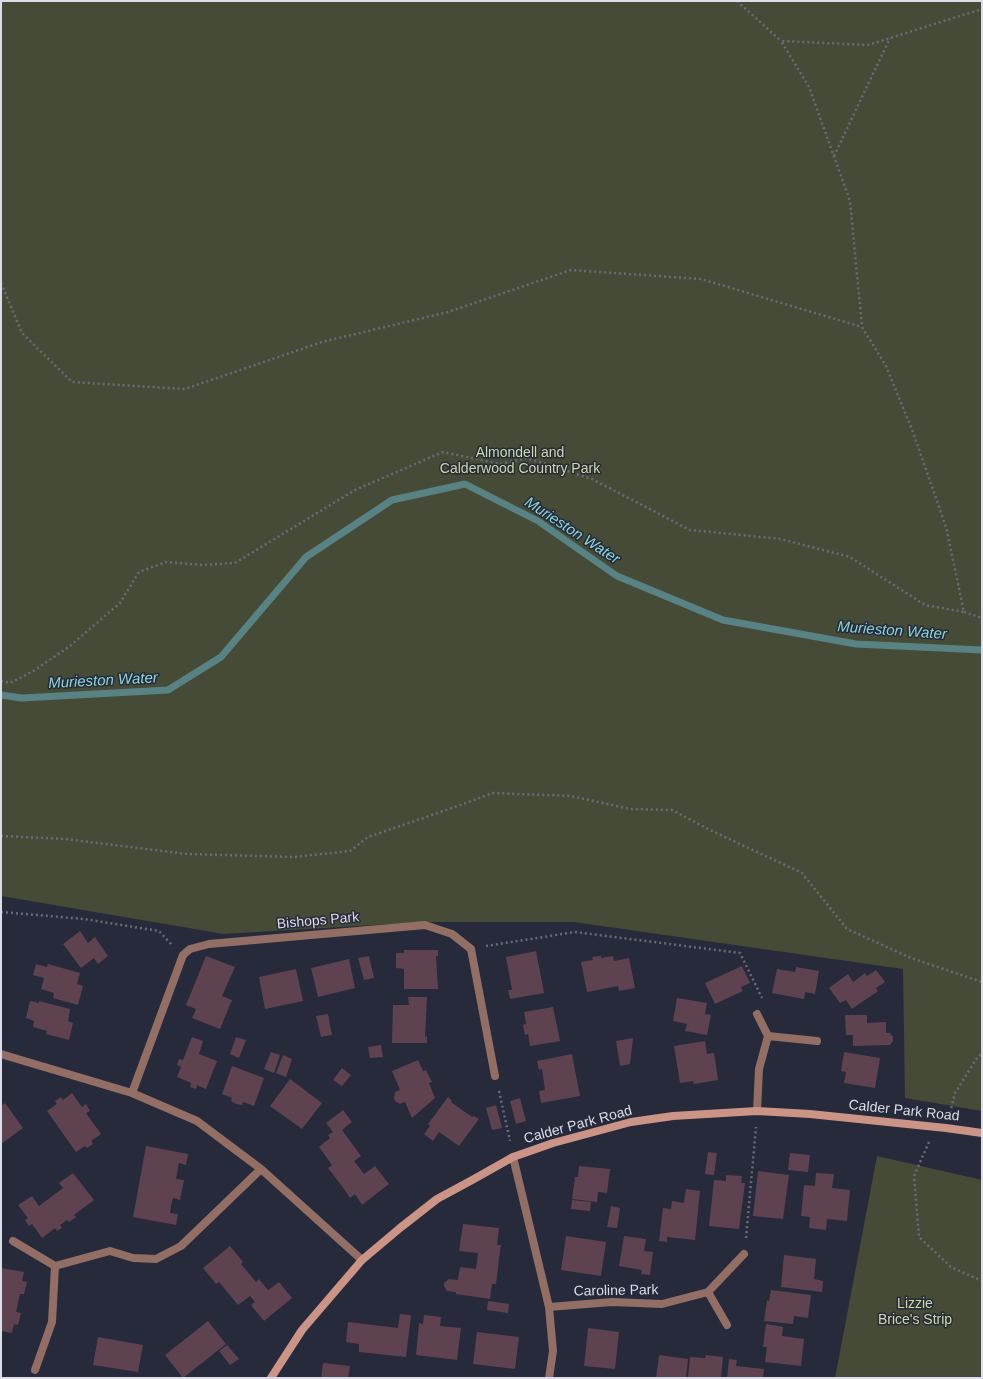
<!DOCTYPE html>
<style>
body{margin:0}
#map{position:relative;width:983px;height:1379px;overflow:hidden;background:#262a3a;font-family:Helvetica,sans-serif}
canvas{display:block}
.frame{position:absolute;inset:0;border:2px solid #dbdee9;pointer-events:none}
</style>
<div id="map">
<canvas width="983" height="1379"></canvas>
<div class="frame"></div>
</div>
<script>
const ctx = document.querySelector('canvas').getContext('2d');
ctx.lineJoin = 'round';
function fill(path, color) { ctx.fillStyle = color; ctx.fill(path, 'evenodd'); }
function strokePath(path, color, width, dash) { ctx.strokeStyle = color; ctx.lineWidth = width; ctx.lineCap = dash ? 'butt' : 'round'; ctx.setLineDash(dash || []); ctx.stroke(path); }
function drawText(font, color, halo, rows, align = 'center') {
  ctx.font = font + ' Helvetica,sans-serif'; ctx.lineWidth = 3; ctx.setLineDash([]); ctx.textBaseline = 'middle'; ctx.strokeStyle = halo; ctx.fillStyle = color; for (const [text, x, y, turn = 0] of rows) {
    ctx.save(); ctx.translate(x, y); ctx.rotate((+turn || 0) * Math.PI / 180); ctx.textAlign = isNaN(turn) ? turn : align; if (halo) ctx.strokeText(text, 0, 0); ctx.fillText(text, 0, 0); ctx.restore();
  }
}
const green = new Path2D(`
 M 1,1 L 982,1 L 982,1111 L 905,1098 L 903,969 L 574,922 L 424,922 L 224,934 L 1,896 Z
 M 877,1156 L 982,1180 L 982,1378 L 835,1378 Z`);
const stream = new Path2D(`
 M 1,695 L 22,698 L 168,690 L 221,657 L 306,557 L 392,500 L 465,484 L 538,521 L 617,576 L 723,620 L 856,644 L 982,650`);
const building = new Path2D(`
 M 80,931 L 88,943 L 95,937 L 108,956 L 98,964 L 94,958 L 81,968 L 63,944 Z
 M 404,950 L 438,950 L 438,956 L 436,956 L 438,989 L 404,989 L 404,969 L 396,968 L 396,953 L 404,953 Z
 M 536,951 L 544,993 L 510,999 L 508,990 L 512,990 L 506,957 Z
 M 206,956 L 235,967 L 222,996 L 232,1000 L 220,1029 L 192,1018 L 196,1009 L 186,1005 Z
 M 369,956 L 374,978 L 364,980 L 358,958 Z
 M 601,956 L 601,958 L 613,956 L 614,961 L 629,958 L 635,988 L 619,991 L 618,986 L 587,992 L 581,962 L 593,960 L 592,957 Z
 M 349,959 L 355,988 L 318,997 L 311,968 Z
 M 36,964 L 47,967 L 48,964 L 80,973 L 77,984 L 83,986 L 78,1005 L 53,998 L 54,993 L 41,989 L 44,978 L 33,975 Z
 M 742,966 L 750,983 L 741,987 L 743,991 L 715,1004 L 705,983 Z
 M 796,967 L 819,971 L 815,994 L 805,992 L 804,999 L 772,993 L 777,969 L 795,972 Z
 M 296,969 L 303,1001 L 265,1009 L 259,977 Z
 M 876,970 L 885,982 L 876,988 L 878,991 L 852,1009 L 846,1000 L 840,1003 L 829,988 L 848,974 L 853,982 L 865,973 L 867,976 Z
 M 408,997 L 427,997 L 425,1037 L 427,1036 L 427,1043 L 392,1043 L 393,1005 L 409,1005 Z
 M 677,998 L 707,1003 L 705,1014 L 711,1015 L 707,1035 L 685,1031 L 687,1024 L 673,1021 Z
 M 30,1001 L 39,1003 L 39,1001 L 70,1009 L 68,1021 L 73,1023 L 69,1040 L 46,1034 L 47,1031 L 33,1027 L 34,1021 L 26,1018 Z
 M 553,1007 L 560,1041 L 530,1046 L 528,1034 L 525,1035 L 523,1025 L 526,1024 L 524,1012 Z
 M 328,1014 L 332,1035 L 321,1037 L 316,1016 Z
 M 845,1015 L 867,1015 L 867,1023 L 886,1022 L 886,1033 L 890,1033 L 893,1037 L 893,1041 L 890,1045 L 853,1046 L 853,1035 L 846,1035 Z
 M 192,1037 L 203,1041 L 199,1054 L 217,1061 L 206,1089 L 197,1085 L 196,1089 L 190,1087 L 191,1083 L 177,1077 L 181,1067 L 177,1065 L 179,1059 L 183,1060 Z
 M 236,1037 L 246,1040 L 239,1058 L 230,1054 Z
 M 633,1038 L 630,1064 L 620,1066 L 616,1041 Z
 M 705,1041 L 707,1054 L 714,1053 L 718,1080 L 694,1084 L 693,1081 L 680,1083 L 674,1046 Z
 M 381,1045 L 383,1057 L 370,1058 L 368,1047 Z
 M 271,1052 L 280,1055 L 274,1073 L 264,1069 Z
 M 844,1052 L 880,1058 L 875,1088 L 844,1083 L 846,1072 L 841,1071 Z
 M 572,1054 L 580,1096 L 541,1103 L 539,1091 L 545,1090 L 542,1069 L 539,1070 L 537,1061 Z
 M 283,1055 L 292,1059 L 286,1077 L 276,1073 Z
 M 418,1060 L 423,1071 L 426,1070 L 432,1082 L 429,1083 L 435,1098 L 412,1118 L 405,1102 L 400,1104 L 395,1101 L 394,1098 L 395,1092 L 400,1090 L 392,1071 Z
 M 232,1066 L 264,1078 L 254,1106 L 243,1102 L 242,1105 L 236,1104 L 231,1101 L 232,1098 L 222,1094 Z
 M 342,1068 L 351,1075 L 342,1086 L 333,1080 Z
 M 290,1079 L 322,1103 L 302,1129 L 270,1106 Z
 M 72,1093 L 82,1107 L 86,1104 L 90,1111 L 86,1113 L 101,1134 L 91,1141 L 93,1144 L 87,1148 L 85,1146 L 76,1152 L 47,1111 L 57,1104 L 55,1101 L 61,1097 L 63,1100 Z
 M 448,1097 L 452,1101 L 451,1102 L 472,1117 L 474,1116 L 479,1119 L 459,1146 L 439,1132 L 433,1141 L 424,1134 L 430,1126 L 428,1124 Z
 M 520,1098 L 526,1121 L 516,1124 L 510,1101 Z
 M 5,1103 L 23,1128 L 1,1144 L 1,1106 Z
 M 496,1105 L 502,1128 L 492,1130 L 486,1108 Z
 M 343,1110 L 352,1122 L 342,1130 L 361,1156 L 354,1161 L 364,1174 L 375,1166 L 389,1184 L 362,1205 L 355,1194 L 350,1198 L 344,1189 L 328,1168 L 332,1165 L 319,1147 L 330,1138 L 328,1135 L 333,1132 L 326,1123 Z
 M 146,1146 L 188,1154 L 186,1165 L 179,1163 L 176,1179 L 184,1180 L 180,1200 L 173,1198 L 171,1206 L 170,1213 L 178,1214 L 176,1225 L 133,1217 Z
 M 708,1152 L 717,1153 L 714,1175 L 705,1174 Z
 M 790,1153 L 810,1155 L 808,1172 L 788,1170 Z
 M 579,1166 L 610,1169 L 607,1193 L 598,1192 L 597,1202 L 572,1199 L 575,1177 L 578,1177 Z
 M 758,1171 L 789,1175 L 783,1219 L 753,1216 Z
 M 73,1173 L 94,1200 L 74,1215 L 76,1217 L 72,1220 L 69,1222 L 67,1220 L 60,1225 L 62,1228 L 57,1231 L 55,1228 L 42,1238 L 32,1224 L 29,1226 L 25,1220 L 28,1218 L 18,1205 L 32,1196 L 39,1206 L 63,1188 L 59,1183 Z
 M 816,1173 L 834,1174 L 832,1188 L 850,1190 L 847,1221 L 827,1219 L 826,1230 L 809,1228 L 810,1217 L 801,1216 L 804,1185 L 815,1186 Z
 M 726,1175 L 742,1176 L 741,1183 L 745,1183 L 739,1229 L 709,1226 L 714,1180 L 726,1181 Z
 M 686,1189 L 700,1191 L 695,1240 L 667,1237 L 667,1242 L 659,1241 L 663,1208 L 671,1209 L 672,1201 L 684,1203 Z
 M 572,1200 L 591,1202 L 590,1211 L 571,1209 Z
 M 611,1206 L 620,1208 L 617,1228 L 607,1227 Z
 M 463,1224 L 499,1228 L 497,1245 L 501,1245 L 500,1251 L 496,1284 L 492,1284 L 490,1299 L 456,1294 L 456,1292 L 447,1291 L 444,1286 L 444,1283 L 449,1279 L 458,1280 L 460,1267 L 476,1269 L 478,1253 L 459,1251 Z
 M 566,1236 L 606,1242 L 601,1276 L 561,1270 Z
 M 624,1236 L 646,1239 L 644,1251 L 653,1252 L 650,1275 L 641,1274 L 642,1270 L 619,1266 Z
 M 230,1246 L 243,1262 L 241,1264 L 256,1282 L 259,1279 L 268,1290 L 279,1282 L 292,1298 L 264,1321 L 251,1305 L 255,1302 L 250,1296 L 238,1305 L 219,1282 L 216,1284 L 203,1268 Z
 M 784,1255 L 816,1259 L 814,1279 L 823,1281 L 822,1292 L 781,1287 Z
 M 1,1268 L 24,1272 L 22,1281 L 27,1282 L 24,1294 L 20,1294 L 16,1312 L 21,1313 L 18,1325 L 14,1324 L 12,1333 L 1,1331 Z
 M 771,1290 L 811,1295 L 808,1318 L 794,1316 L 793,1324 L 764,1321 L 767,1300 L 769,1301 Z
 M 488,1301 L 509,1304 L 508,1313 L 487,1310 Z
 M 400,1314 L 411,1315 L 406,1357 L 359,1352 L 359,1344 L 346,1342 L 348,1322 L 398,1328 Z
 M 424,1315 L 441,1317 L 440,1326 L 461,1328 L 457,1360 L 416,1355 L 419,1323 L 423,1324 Z
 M 208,1321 L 226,1344 L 183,1378 L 165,1355 Z
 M 766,1324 L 783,1327 L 782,1336 L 804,1339 L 801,1366 L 765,1362 L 767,1347 L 763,1347 Z
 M 588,1328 L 619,1332 L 615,1369 L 584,1366 Z
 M 477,1332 L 519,1337 L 515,1369 L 473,1364 Z
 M 98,1337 L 143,1345 L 138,1372 L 93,1365 Z
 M 227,1345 L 239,1359 L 230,1365 L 219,1351 Z
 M 659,1355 L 688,1359 L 686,1378 L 656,1378 Z
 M 706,1355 L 723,1357 L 721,1378 L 688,1378 L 690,1357 L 705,1358 Z
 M 729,1359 L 737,1360 L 736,1366 L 764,1369 L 763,1378 L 727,1378 Z
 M 323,1363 L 350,1366 L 348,1378 L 321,1378 Z`);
const path = new Path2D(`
 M 737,1 L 781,41
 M 834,156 L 890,38
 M 1,283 L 22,333 L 72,382 L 185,389 L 322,342 L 448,312 L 571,270 L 701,279 L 862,327
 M 964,612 L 982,618
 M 1,681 L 10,683 L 35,670 L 70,646 L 120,603 L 139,572 L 166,562 L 202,565 L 235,563 L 355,490 L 443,452 L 500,464 L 527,458 L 592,479 L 690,530 L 781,539 L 850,557 L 925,605 L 964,612 L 946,527 L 913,432 L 886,366 L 862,327 L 850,201 L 809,87 L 781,41 L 868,45 L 982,9
 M 1,836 L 65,839 L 187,854 L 294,857 L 350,851 L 368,837 L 455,807 L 493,793 L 571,796 L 630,809 L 672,810 L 710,830 L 802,873 L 847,929 L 911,958 L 982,982
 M 1,912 L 84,919 L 159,931 L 171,944
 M 486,946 L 575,932 L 740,953 L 762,998
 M 499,1091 L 510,1141
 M 950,1113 L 955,1093 L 977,1058 L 982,1053
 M 929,1142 L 914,1176 L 919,1237 L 951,1267 L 982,1281
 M 746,1238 L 756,1127`);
const street = new Path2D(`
 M 757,1014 L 768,1036
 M 1,1054 L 132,1093 L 197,1121 L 261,1169 L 362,1260
 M 132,1093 L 183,955 L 190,949 L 209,944 L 425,925 L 452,934 L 471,949 L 495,1076
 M 757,1111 L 759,1069 L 768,1036 L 817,1041
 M 513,1157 L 549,1307 L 553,1351 L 549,1378
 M 13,1241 L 55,1266 L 110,1251 L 133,1258 L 156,1259 L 181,1246 L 261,1169
 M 708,1292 L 727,1325
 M 549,1307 L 612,1302 L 662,1304 L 708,1292 L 744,1254
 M 35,1370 L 52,1322 L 55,1266`);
const secondary = new Path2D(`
 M 271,1378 L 302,1330 L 362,1260 L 400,1228 L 437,1199 L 474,1179 L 513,1157 L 553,1143 L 631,1122 L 673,1116 L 757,1111 L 810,1114 L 946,1128 L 982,1133`);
const parkNames = [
 ["Almondell and",520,453],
 ["Calderwood Country Park",520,469],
 ["Lizzie",915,1304],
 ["Brice's Strip",915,1320]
];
const streetNames = [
 ["Bishops Park",318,921,-5],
 ["Calder Park Road",904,1111,6],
 ["Calder Park Road",578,1125,-15],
 ["Caroline Park",616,1291,-1]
];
const waterNames = [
 ["Murieston Water",572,531,33],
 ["Murieston Water",892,631,4],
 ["Murieston Water",103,681,-3]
];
fill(green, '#454b37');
strokePath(stream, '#598284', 7);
fill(building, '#5f424f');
strokePath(path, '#686c7a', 2.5, [2, 3]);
strokePath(street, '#926e65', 8);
strokePath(secondary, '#cc9486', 8);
drawText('14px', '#ccdca5', '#262a3a', parkNames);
drawText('14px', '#dbdee9', '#262a3a', streetNames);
drawText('italic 15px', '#8bd7da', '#262a3a', waterNames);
</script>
